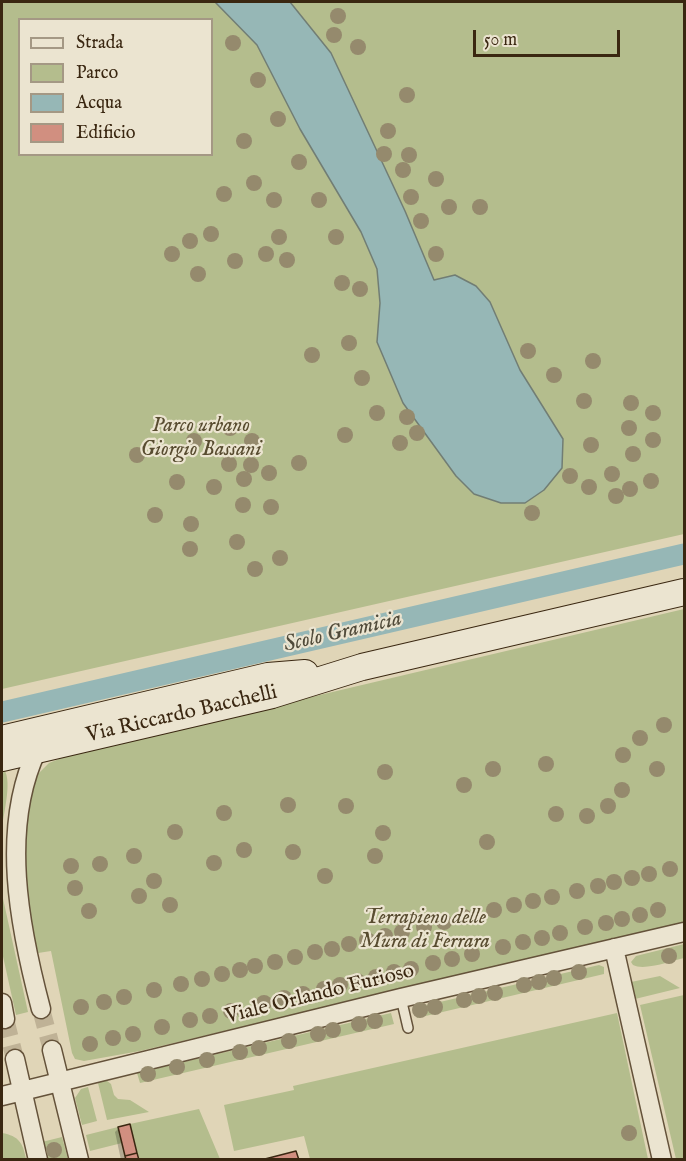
<!DOCTYPE html>
<style>
body{margin:0}
#map{position:relative;width:686px;height:1161px;overflow:hidden;background:#e0d5b7;font-family:"IM FELL English",serif}
canvas{display:block}
.frame{position:absolute;inset:0;border:3px solid #3a2711;pointer-events:none}
.legend{position:absolute;left:18px;top:18px;width:195px;height:138px;box-sizing:border-box;background:#ebe4d0;border:2px solid #a49884;margin:0;padding:8px 10px;list-style:none;font-size:18px;color:#3a2711}
.legend li{display:flex;align-items:center;gap:12px;height:30px}
.legend b{width:30px;border:2px solid #a49884}
.scale{position:absolute;left:473px;top:30px;width:147px;height:27px;box-sizing:border-box;border:3px solid #3a2711;border-top:0;padding-left:8px;font-size:18px;line-height:21px;white-space:nowrap;color:#3a2711;-webkit-text-stroke:4px #ebe4d0;paint-order:stroke}
</style>
<div id="map">
<canvas width="686" height="1161"></canvas>
<div class="frame"></div>
<ul class="legend">
<li><b style="height:8px;background:#ebe4d0"></b>Strada</li>
<li><b style="height:16px;background:#b4bd8d"></b>Parco</li>
<li><b style="height:16px;background:#96b7b6"></b>Acqua</li>
<li><b style="height:16px;background:#d18f80"></b>Edificio</li>
</ul>
<div class="scale">50 m</div>
</div>
<script>
const ctx = document.querySelector('canvas').getContext('2d');
ctx.lineJoin = 'round';
function fill(path, color) { ctx.fillStyle = color; ctx.fill(path, 'evenodd'); }
function strokePath(path, color, width, dash) { ctx.strokeStyle = color; ctx.lineWidth = width; ctx.lineCap = dash ? 'butt' : 'round'; ctx.setLineDash(dash || []); ctx.stroke(path); }
function drawText(font, color, halo, rows, align = 'center') {
  ctx.font = font + ' "IM FELL English",serif'; ctx.lineWidth = 4.5; ctx.setLineDash([]); ctx.textBaseline = 'middle'; ctx.strokeStyle = halo; ctx.fillStyle = color; for (const [text, x, y, turn = 0] of rows) {
    ctx.save(); ctx.translate(x, y); ctx.rotate((+turn || 0) * Math.PI / 180); ctx.textAlign = isNaN(turn) ? turn : align; if (halo) ctx.strokeText(text, 0, 0); ctx.fillText(text, 0, 0); ctx.restore();
  }
}
const green = new Path2D(`
 M 2,2 L 215,2 L 257,45 L 300,129 L 361,232 L 377,269 L 380,303 L 377,342 L 432,443 L 456,476 L 474,493 L 501,503 L 525,503 L 544,490 L 563,439 L 520,370 L 490,302 L 476,286 L 434,281 L 405,211 L 331,53 L 290,2 L 684,2 L 684,534 L 2,689 ZM 20,20 L 212,20 L 212,154 L 20,154 Z
 M 684,609 L 684,922 L 140,1051 L 84,1061 L 75,1059 L 72,1053 L 51,951 L 38,953 L 18,862 L 32,780 L 49,763 L 74,753 Z
 M 2,767 C 14,777 3,814 2,829 Z
 M 2,894 L 28,1012 L 16,1015 L 2,952 Z
 M 684,944 L 684,958 C 672,961 644,971 633,965 L 631,962 L 636,956 Z
 M 599,965 L 604,967 L 604,974 L 417,1018 L 414,1008 Z
 M 660,976 L 680,988 L 635,999 L 631,982 Z
 M 684,995 L 684,1159 L 676,1159 L 640,1005 Z
 M 391,1013 L 394,1024 L 140,1083 L 137,1073 Z
 M 617,1013 L 648,1159 L 310,1159 L 304,1136 L 234,1151 L 224,1105 L 294,1090 L 293,1086 Z
 M 106,1080 L 111,1084 L 114,1095 L 118,1099 L 130,1100 L 149,1112 L 107,1120 L 98,1083 Z
 M 88,1087 L 97,1121 L 82,1125 L 75,1098 L 81,1089 Z
 M 199,1109 L 220,1159 L 139,1159 L 130,1124 Z
 M 118,1127 L 122,1143 L 90,1151 L 86,1135 Z
 M 2,1133 C 19,1136 23,1143 26,1159 L 2,1159 Z
 M 62,1137 L 68,1159 L 46,1159 L 42,1142 Z`);
const water = new Path2D(`
 M 215,2 L 290,2 L 331,53 L 405,211 L 434,280 L 455,275 L 476,286 L 490,302 L 520,370 L 563,439 L 562,468 L 544,490 L 525,503 L 501,503 L 474,494 L 456,476 L 403,403 L 377,342 L 380,303 L 377,269 L 361,232 L 300,129 L 257,45 Z`);
const shadow = new Path2D(`
 M 119,1128 L 138,1160 L 121,1160 L 115,1132 Z`);
const canal = new Path2D(`
 M 2,712 L 684,554`);
const building = new Path2D(`
 M 130,1124 L 137,1153 L 125,1156 L 118,1127 Z
 M 296,1151 L 299,1160 L 261,1160 Z
 M 137,1153 L 139,1160 L 126,1160 L 125,1156 Z`);
const minorTunnel = new Path2D(`
 M 41,1009 L 52,1050
 M 5,1019 L 15,1059`);
const service = new Path2D(`
 M 401,998 L 408,1028`);
const minor = new Path2D(`
 M 37,750 C 0,828 19,926 41,1009
 M 614,948 L 662,1160
 M 2,1003 L 5,1019
 M 52,1050 L 79,1160
 M 15,1059 L 38,1160
 M 2,1096 L 401,998 L 684,932`);
const secondary = new Path2D(`
 M 2,739 L 268,676 L 305,673
 M 2,758 L 272,695 L 362,667 L 684,592`);
const trees = [
 [338,16],
 [334,35],
 [233,43],
 [358,47],
 [258,80],
 [407,95],
 [278,119],
 [388,131],
 [244,141],
 [384,154],
 [409,155],
 [299,162],
 [403,170],
 [436,179],
 [254,183],
 [224,194],
 [411,197],
 [274,200],
 [319,200],
 [449,207],
 [480,207],
 [421,221],
 [211,234],
 [279,237],
 [336,237],
 [190,241],
 [172,254],
 [266,254],
 [436,254],
 [287,260],
 [235,261],
 [198,274],
 [342,283],
 [360,289],
 [349,343],
 [528,351],
 [312,355],
 [593,361],
 [554,375],
 [362,378],
 [584,401],
 [631,403],
 [377,413],
 [653,413],
 [407,417],
 [230,428],
 [629,428],
 [417,433],
 [345,435],
 [653,440],
 [194,441],
 [252,441],
 [400,443],
 [591,445],
 [633,454],
 [137,455],
 [299,463],
 [229,464],
 [251,465],
 [269,473],
 [612,474],
 [570,476],
 [244,479],
 [651,481],
 [177,482],
 [214,487],
 [589,487],
 [630,489],
 [616,496],
 [243,505],
 [271,507],
 [532,513],
 [155,515],
 [191,524],
 [237,542],
 [190,549],
 [280,558],
 [255,569],
 [664,725],
 [640,738],
 [623,755],
 [546,764],
 [493,769],
 [657,769],
 [385,772],
 [464,785],
 [622,790],
 [288,805],
 [346,806],
 [608,806],
 [224,813],
 [556,814],
 [587,816],
 [175,832],
 [383,833],
 [487,842],
 [244,850],
 [293,852],
 [134,856],
 [375,856],
 [214,863],
 [100,864],
 [71,866],
 [670,869],
 [649,874],
 [325,876],
 [632,878],
 [154,881],
 [614,882],
 [598,886],
 [75,888],
 [577,891],
 [139,896],
 [552,897],
 [533,901],
 [170,905],
 [514,905],
 [494,910],
 [658,910],
 [89,911],
 [640,915],
 [464,917],
 [622,919],
 [444,922],
 [606,923],
 [424,927],
 [585,927],
 [402,932],
 [560,933],
 [385,936],
 [542,938],
 [367,940],
 [523,942],
 [349,944],
 [503,947],
 [332,949],
 [315,952],
 [472,954],
 [669,956],
 [295,957],
 [452,959],
 [275,962],
 [433,963],
 [255,966],
 [411,969],
 [240,970],
 [394,972],
 [579,972],
 [222,974],
 [376,977],
 [554,978],
 [202,979],
 [357,981],
 [539,982],
 [181,984],
 [340,985],
 [524,985],
 [324,989],
 [154,990],
 [495,993],
 [303,994],
 [479,996],
 [124,997],
 [284,998],
 [464,1000],
 [104,1002],
 [264,1003],
 [81,1007],
 [435,1007],
 [420,1010],
 [231,1011],
 [210,1016],
 [190,1020],
 [375,1021],
 [359,1024],
 [162,1027],
 [333,1030],
 [133,1034],
 [318,1034],
 [113,1038],
 [289,1041],
 [90,1044],
 [259,1048],
 [240,1052],
 [207,1060],
 [177,1067],
 [148,1074],
 [629,1133],
 [54,1150]
];
const parkNames = [
 ["Parco urbano",201,427],
 ["Giorgio Bassani",201,451],
 ["Terrapieno delle",425,919],
 ["Mura di Ferrara",425,943]
];
const streetNames = [
 ["Via Riccardo Bacchelli",182,715,-13],
 ["Viale Orlando Furioso",320,995,-14]
];
const waterNames = [
 ["Scolo Gramicia",343,633,-13]
];
fill(green, '#b4bd8d');
fill(water, '#96b7b6');
strokePath(water, '#717d74', 1.5);
fill(shadow, '#0003');
strokePath(canal, '#96b7b6', 21);
fill(building, '#d18f80');
strokePath(building, '#3a2711', 1.5);
strokePath(minorTunnel, '#bfb296', 18, [18, 9]);
strokePath(service, '#64523a', 12);
strokePath(minor, '#64523a', 21);
strokePath(secondary, '#3a2711', 28);
strokePath(service, '#ebe4d0', 9);
strokePath(minor, '#ebe4d0', 18);
strokePath(secondary, '#ebe4d0', 26);
ctx.fillStyle = '#958a6d';
for (const [x, y] of trees) { ctx.beginPath(); ctx.arc(x, y, 8, 0, 2 * Math.PI); ctx.fill(); }
drawText('italic 21px', '#584c30', '#ebe4d0', parkNames);
drawText('21px', '#3a2711', '#ebe4d0', streetNames);
drawText('italic 22px', '#514b3a', '#ebe4d0', waterNames);
</script>
